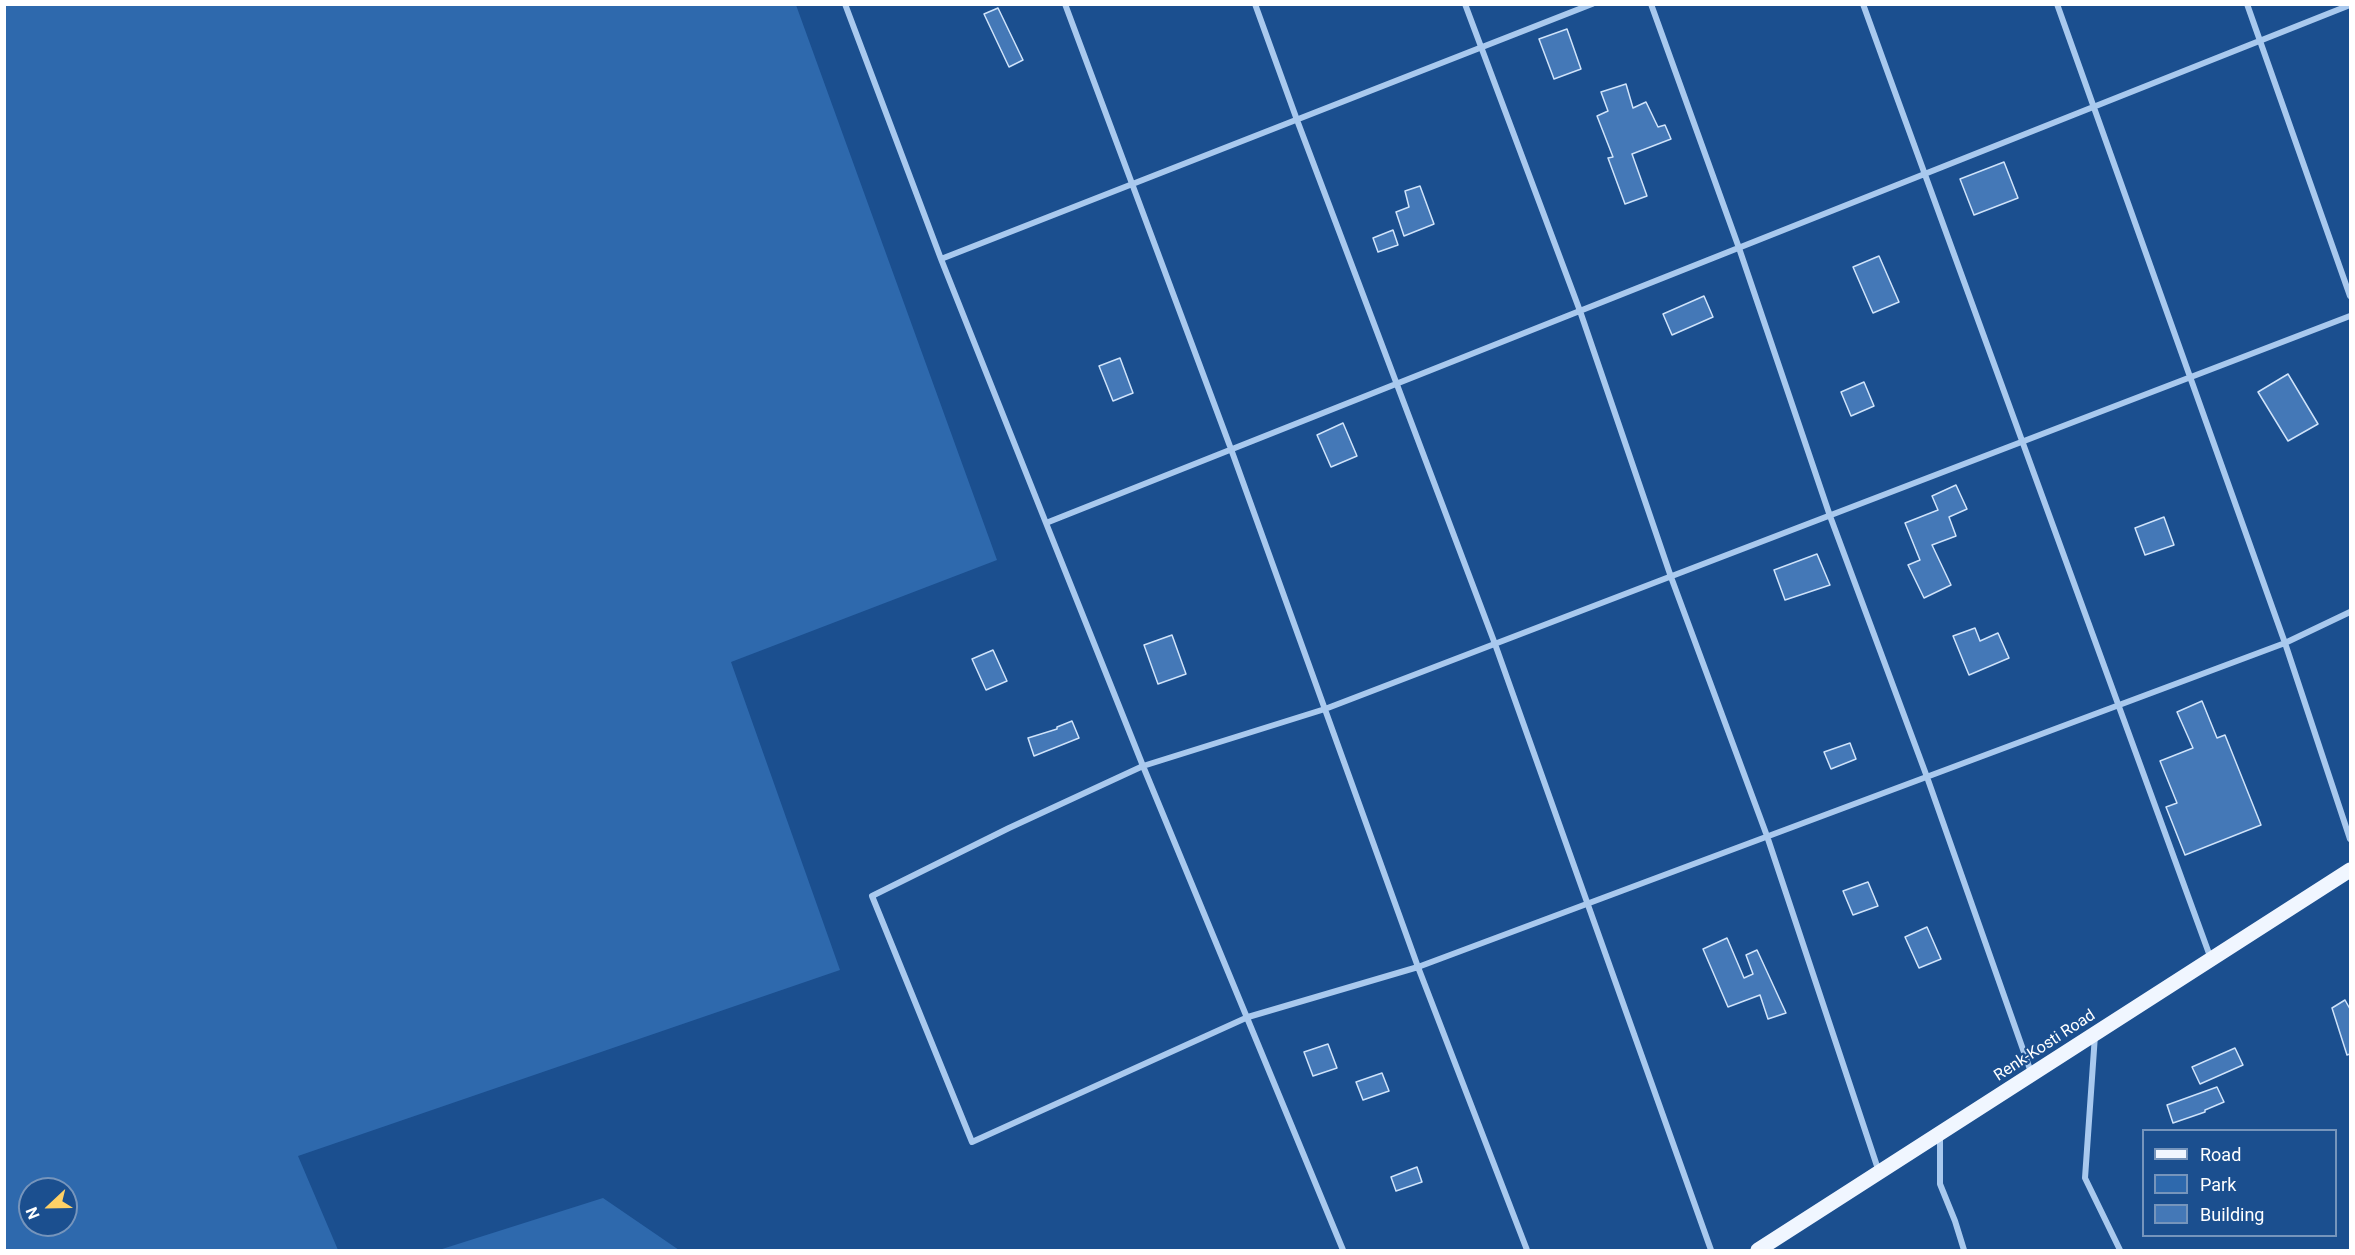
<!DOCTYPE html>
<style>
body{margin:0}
#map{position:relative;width:2355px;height:1255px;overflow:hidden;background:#1b4f8f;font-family:Roboto,sans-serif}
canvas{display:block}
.frame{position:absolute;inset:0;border:6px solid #fff;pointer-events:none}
.legend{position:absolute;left:2142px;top:1129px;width:195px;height:108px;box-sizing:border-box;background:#1b4f8f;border:2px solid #7695bc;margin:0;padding:8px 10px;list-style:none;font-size:18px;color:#fff}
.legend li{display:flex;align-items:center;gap:12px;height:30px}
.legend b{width:30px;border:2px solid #7695bc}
.north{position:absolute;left:18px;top:1177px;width:60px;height:60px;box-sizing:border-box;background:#1b4f8f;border:2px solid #7695bc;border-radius:50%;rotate:248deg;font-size:16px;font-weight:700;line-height:24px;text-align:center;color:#fff}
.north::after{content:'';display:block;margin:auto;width:21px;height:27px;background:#ffd166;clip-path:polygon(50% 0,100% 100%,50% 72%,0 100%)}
</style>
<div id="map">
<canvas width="2355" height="1255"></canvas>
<div class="frame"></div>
<ul class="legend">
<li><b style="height:8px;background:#f0f6ff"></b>Road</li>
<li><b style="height:16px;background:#2e69ad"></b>Park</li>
<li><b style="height:16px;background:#4478b7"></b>Building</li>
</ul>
<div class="north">N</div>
</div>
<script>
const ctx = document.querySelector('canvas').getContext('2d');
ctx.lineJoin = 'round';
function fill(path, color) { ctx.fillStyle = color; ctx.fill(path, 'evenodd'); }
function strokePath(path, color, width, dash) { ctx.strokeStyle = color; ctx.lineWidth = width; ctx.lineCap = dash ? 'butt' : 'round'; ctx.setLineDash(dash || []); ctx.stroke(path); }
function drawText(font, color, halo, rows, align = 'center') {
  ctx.font = font + ' Roboto,sans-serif'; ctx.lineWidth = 4.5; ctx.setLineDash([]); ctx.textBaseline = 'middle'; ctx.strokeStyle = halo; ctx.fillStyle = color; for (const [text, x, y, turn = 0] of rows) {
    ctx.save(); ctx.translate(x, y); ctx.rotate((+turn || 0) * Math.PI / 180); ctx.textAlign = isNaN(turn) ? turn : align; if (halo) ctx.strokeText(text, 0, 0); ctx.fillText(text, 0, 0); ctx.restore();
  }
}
const green = new Path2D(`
 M 5,4 L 796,5 L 997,560 L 731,662 L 840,970 L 298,1156 L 338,1250 L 5,1250 ZM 30,1189 L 66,1189 L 66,1225 L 30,1225 Z
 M 603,1198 L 679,1250 L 439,1250 Z`);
const building = new Path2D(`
 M 998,8 L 1023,60 L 1009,67 L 984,14 Z
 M 1567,29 L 1581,69 L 1554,79 L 1539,39 Z
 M 1626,84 L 1633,108 L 1646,102 L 1658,127 L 1665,125 L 1671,139 L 1632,154 L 1647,196 L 1625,204 L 1608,158 L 1613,157 L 1597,116 L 1608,111 L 1601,92 Z
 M 2004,162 L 2018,198 L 1974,215 L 1960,179 Z
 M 1420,186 L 1434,224 L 1404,236 L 1396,212 L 1409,207 L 1405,191 Z
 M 1393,230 L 1398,245 L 1378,252 L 1373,238 Z
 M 1879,256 L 1899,302 L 1873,313 L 1853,267 Z
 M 1704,296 L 1713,317 L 1672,335 L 1663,314 Z
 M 1120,358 L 1133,393 L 1113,401 L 1099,366 Z
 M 2288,374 L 2318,424 L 2288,441 L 2258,392 Z
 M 1864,382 L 1874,406 L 1851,416 L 1841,392 Z
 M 1343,423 L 1357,456 L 1331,467 L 1317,435 Z
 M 1956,485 L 1967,509 L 1949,517 L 1956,536 L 1932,545 L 1951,585 L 1924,598 L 1908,565 L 1920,560 L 1905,523 L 1938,510 L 1932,496 Z
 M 2164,517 L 2174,545 L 2145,555 L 2135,528 Z
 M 1817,554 L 1830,585 L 1785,600 L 1774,570 Z
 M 1975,628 L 1980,641 L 1998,633 L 2009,658 L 1969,675 L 1953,636 Z
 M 1172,635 L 1186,674 L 1158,684 L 1144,645 Z
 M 993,650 L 1007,681 L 986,690 L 972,659 Z
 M 2202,701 L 2217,738 L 2225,735 L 2261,825 L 2185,855 L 2166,807 L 2177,803 L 2160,761 L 2193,748 L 2177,712 Z
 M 1072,721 L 1079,738 L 1034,756 L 1028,738 L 1057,729 L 1057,727 Z
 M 1850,743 L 1856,759 L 1831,769 L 1824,752 Z
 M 1868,882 L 1878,906 L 1853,915 L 1843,891 Z
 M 1927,927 L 1941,959 L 1919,968 L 1905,937 Z
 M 1727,938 L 1744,978 L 1753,974 L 1746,955 L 1757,950 L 1786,1013 L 1768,1019 L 1760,995 L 1728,1007 L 1703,949 Z
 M 2345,1000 L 2350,1009 L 2350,1054 L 2347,1055 L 2332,1008 Z
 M 1328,1044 L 1337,1068 L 1313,1076 L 1304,1052 Z
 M 2235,1048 L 2243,1065 L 2200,1084 L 2192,1067 Z
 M 1382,1073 L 1389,1091 L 1363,1100 L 1356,1082 Z
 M 2217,1087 L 2224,1102 L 2205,1110 L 2205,1112 L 2173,1123 L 2167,1105 Z
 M 1417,1167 L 1422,1182 L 1396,1191 L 1391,1177 Z`);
const street = new Path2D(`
 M 845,4 L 941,259 L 1046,523
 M 1065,4 L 1231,449 L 1418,967 L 1527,1250
 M 1255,4 L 1297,120 L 1495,644 L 1711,1250
 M 1465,4 L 1580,311 L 1671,577 L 1767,836 L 1879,1172
 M 1651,4 L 1739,248 L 1830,516 L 1927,777 L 2032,1075
 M 1863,4 C 1978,323 2096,641 2211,959
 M 2057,4 L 2285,643 L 2350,839
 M 2247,4 L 2350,296
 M 941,259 L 1592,4
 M 2350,316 L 1325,709 L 1143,766 L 1009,828 L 872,896 L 972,1142 L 1248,1017 L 1418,967 L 2285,643 L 2350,612
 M 2095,1035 L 2085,1178 L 2120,1250
 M 1940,1135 L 1940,1184 L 1955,1221 L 1964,1250
 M 1343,1250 L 1143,766 L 1046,523 L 2350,5`);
const primary = new Path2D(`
 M 1758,1250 L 2350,870`);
const streetNames = [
 ["Renk-Kosti Road",2045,1046,-33]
];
fill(green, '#2e69ad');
fill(building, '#4478b7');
strokePath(building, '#cfe3fa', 1.5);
strokePath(street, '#a9c9ee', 6);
strokePath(primary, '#f0f6ff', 15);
drawText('16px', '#fff', '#1b4f8f', streetNames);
</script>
